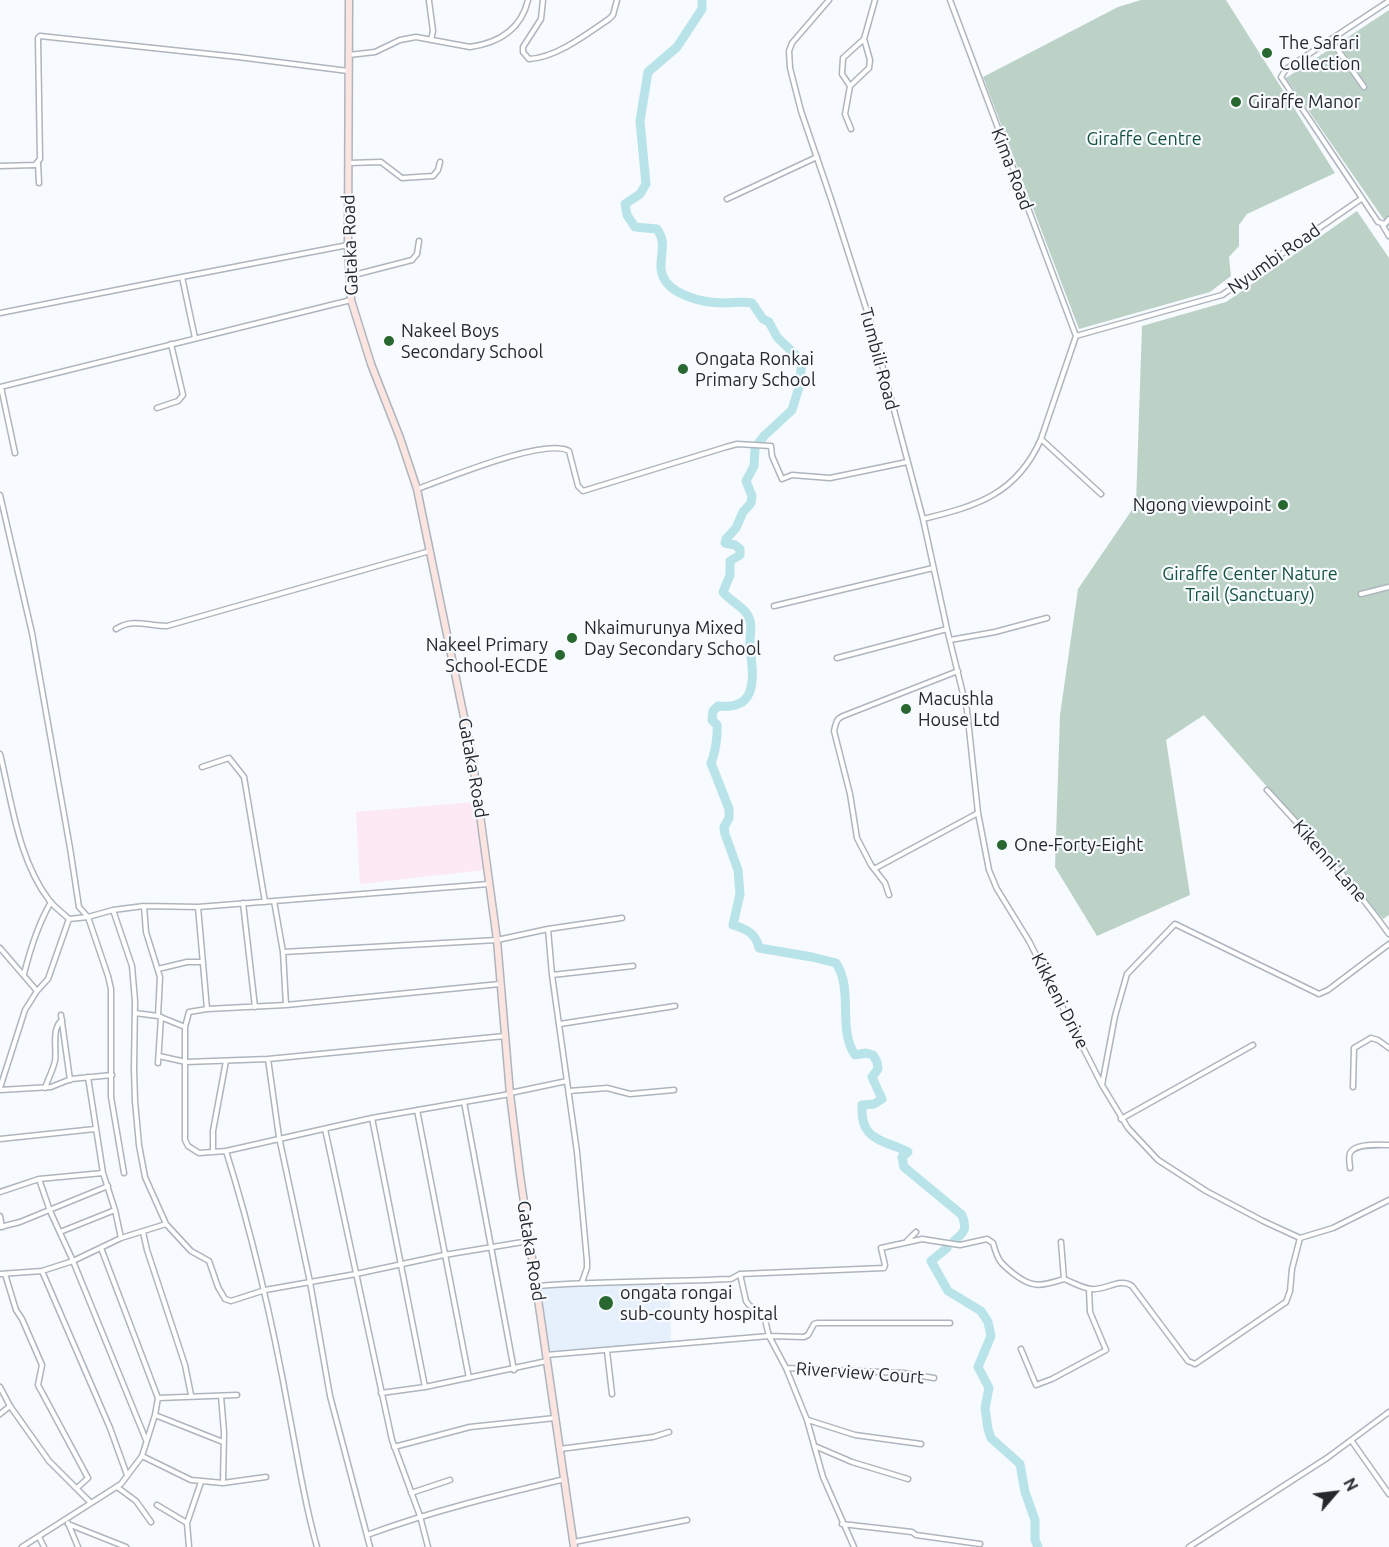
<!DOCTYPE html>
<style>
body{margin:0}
#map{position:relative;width:1389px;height:1547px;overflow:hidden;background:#f7fafe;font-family:Ubuntu,sans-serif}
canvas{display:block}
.north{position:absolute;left:1305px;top:1463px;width:60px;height:60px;-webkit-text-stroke:4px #f7fafe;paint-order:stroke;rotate:62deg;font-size:16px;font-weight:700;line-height:24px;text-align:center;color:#26292c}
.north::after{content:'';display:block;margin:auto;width:21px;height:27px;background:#26292c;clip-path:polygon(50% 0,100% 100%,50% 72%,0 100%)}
</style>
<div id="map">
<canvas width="1389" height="1547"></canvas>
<div class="north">N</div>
</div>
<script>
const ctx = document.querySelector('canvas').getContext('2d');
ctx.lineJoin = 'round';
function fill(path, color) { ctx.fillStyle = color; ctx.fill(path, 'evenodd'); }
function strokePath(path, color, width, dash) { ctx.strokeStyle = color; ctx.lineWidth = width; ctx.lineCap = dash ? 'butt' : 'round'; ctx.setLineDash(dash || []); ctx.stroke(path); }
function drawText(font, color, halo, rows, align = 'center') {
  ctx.font = font + ' Ubuntu,sans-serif'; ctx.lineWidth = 4.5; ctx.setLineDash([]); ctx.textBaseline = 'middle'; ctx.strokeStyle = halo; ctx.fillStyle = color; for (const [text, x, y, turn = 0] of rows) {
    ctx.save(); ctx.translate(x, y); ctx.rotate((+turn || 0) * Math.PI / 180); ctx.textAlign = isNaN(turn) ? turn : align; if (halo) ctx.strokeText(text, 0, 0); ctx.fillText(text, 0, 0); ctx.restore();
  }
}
const built = new Path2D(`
 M 670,1283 L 671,1342 L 550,1353 L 541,1287 L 583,1284 Z`);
const education = new Path2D(`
 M 474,802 L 484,870 L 360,884 L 356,812 Z`);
const green = new Path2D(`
 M 1141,0 L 1226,0 L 1335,173 L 1247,214 L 1239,225 L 1239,246 L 1229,257 L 1231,276 L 1210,292 L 1079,329 L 983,77 L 1118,7 Z
 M 1389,10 L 1389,227 L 1286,78 Z
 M 1357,211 L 1389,258 L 1389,915 L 1383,919 L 1204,715 L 1166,740 L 1190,895 L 1097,936 L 1055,867 L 1060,715 L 1078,589 L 1136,504 L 1142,326 L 1226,302 Z`);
const river = new Path2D(`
 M 702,0 L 702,9 L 677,47 L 648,72 L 640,121 L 646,184 L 640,194 L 625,204 L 627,215 L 635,227 L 657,229 C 667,243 660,253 661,269 C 664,295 703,303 725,303 C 735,303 742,301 752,303 L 763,319 L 769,322 L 777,337 L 802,361 L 799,387 L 792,410 L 764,436 L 755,448 L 754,466 L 746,481 L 752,496 L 751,503 L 743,512 L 736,528 L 726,539 L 725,543 L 735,545 L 740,549 L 740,555 L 730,561 L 730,575 L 723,592 C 730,601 741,605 747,614 C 754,624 749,636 750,646 C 753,674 760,711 718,706 L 713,711 L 712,720 L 717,725 C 718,735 715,754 711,763 L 729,809 L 729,818 L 724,827 L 725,834 L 738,870 L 740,894 L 733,925 C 747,929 756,934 759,948 L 812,957 L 836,963 C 854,990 837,1028 855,1055 L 866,1053 L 873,1055 L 877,1062 L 878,1069 L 872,1077 L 882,1099 L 874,1104 L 862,1105 C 860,1142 883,1139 908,1152 L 902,1157 L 904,1167 L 962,1215 C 967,1229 965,1232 954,1241
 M 947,1248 L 931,1261 L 948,1291 L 981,1311 L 988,1322 L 991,1336 L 978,1367 L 989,1388 L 985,1408 L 988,1429 L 991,1438 L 1020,1464 L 1025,1492 L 1035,1520 L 1035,1540 L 1038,1547`);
const street = new Path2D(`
 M 543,0 L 541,19 L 523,47 L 523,52 L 529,59 C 556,58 587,34 609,19 L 613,15 L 617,0
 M 829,0 L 792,43 L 789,51 L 790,68 L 801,111 L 831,199 L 872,327 L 923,519 L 947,629 L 967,710 L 978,813 L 989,870 L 997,889 L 1029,941 L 1102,1085 L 1128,1128 L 1158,1160 L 1206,1191 L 1263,1221 L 1300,1238
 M 950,0 L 1076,336
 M 429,1 L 433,31 L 431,40
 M 1389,1 L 1286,69 L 1281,77 L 1378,222 L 1385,224 L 1389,219
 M 1331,40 L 1364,87
 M 349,55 L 375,52 L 400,40 L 416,37 L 470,47 C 498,43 521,30 528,0
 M 850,86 L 842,74 L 843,58 L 864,39
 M 851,129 L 845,114 L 850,86 L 869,68 L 870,60 L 864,39 L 875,0
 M 38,163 L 39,183
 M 349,163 L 381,162 L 402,178 L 433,176 L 438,170 L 440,162
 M 0,166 L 35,165 L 40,159 L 38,38 L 40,36 L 238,57 L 348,71
 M 727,199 L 817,157
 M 1382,224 L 1389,236
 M 350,276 L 412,260 L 417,254 L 419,241
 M 0,313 L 182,277
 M 1076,336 L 1222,295 L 1361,199
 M 195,338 L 182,277 L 348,245
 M 0,387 L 351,300
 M 1,387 L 15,453
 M 157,408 L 178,401 L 183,395 L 171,344
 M 1041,439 L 1101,494
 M 417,489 C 446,479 545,437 569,451 L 578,486 L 583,491 L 726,447 L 737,444 L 771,446 L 772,456 L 782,479 L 792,475 L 830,478 L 907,462
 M 0,495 L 32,633 L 70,848 L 79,907 L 88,917 L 108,976 L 111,989 L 111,1097 L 124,1173
 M 923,519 C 977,506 1017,494 1041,439 L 1076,336
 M 1361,594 L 1389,587
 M 774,606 L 933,568
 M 116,629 C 133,618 148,626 167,626 L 430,551
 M 950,640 L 995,632 L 1047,618
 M 837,658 L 947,629
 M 0,754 C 12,802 18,859 49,900 C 54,907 63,913 69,919 L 88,917 L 113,910 L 144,906 L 198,907 L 489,884
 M 202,767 L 229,758 L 244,777 L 265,902
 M 1267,790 C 1310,837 1352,882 1389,934
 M 874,869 L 978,813
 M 889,895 L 885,883 L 871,865 L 857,838 L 850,794 L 834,731 C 836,723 836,719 843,716 L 958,671
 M 274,901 L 283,952 L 286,1005
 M 243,903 L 255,1007
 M 144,906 L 146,932 L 160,977 L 158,1016
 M 198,907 L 207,1009
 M 113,910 L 132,966 L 135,1001 L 134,1069 L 135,1101 L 139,1145 L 145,1177 L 166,1224 L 191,1251 L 209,1261 L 218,1287 L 225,1299 L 231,1301 L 265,1290 L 356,1274 L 444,1255 L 529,1241
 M 548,929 L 552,975 L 577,1152 L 587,1261 L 587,1268 L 582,1282
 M 0,948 L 37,991
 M 283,952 L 497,940 L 548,929 L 622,918
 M 158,969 L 187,962 L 202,962
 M 24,974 C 30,950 38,924 51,902
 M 552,975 L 633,966
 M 500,984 L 286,1005 L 207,1009 L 189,1012 L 185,1027 L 185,1140 L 188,1146 L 199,1153 L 226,1151 L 372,1118 L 510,1094
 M 135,1013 L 158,1016 L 185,1027
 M 61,1015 L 70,1080
 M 560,1024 L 675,1006
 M 159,1056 L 186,1062 L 268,1059 L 505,1036
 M 268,1059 L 279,1137 L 310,1282 L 330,1396 L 370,1547
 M 158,1063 L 161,1017
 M 88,1077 L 103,1173 L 115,1210 L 121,1238
 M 1102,1085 L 1115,1016 L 1127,974 L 1175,924 L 1319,994 L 1328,990 L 1389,944
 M 1353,1087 L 1354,1048 L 1371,1038 L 1378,1040 L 1389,1048
 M 0,1088 L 25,1010 L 37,991 L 48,979 L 69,919
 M 45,1088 C 48,1079 53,1070 55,1061 C 57,1048 51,1029 62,1020
 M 0,1090 L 51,1087 L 71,1079 L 112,1075
 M 569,1091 L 607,1088 L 630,1094 L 674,1090
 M 510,1093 L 567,1081
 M 464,1102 L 514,1370
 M 417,1110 L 469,1378
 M 372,1118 L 425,1387
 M 1121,1119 L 1253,1045
 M 325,1129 L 392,1440 L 420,1516 L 428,1547
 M 0,1139 L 95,1129
 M 213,1151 L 213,1131 L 226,1061
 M 226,1151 C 253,1237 273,1324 289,1413 C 298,1459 304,1502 317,1547
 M 1350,1168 C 1350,1164 1348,1157 1350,1153 C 1355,1143 1379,1145 1389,1145
 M 39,1179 L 50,1211 L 73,1261 L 146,1440
 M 0,1192 L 39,1179 L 103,1173
 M 0,1216 L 2,1227
 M 0,1227 L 20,1222 L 108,1186
 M 60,1232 L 115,1210
 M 143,1232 L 147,1250 L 185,1365 L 191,1395
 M 1300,1238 L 1333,1228 L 1389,1200
 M 907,1241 L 916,1232
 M 1061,1242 L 1064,1279 C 1072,1282 1082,1288 1091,1289 C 1105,1291 1120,1277 1132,1286 L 1188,1361 L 1195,1364 L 1286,1302 L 1290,1291 L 1292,1269 L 1300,1238
 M 42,1271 L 110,1428 L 127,1475
 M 0,1274 L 42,1271 L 73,1261 L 121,1238 L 166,1224
 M 5,1274 L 16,1310 L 22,1319 L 42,1365 L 38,1385 L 88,1478 L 77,1488
 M 740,1274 L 746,1301 L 749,1305 L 764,1316 L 769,1336 L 786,1368 L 807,1420 L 823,1477 L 854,1547
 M 537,1286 C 601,1281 666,1282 731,1279 L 740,1274 L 884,1268 L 885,1265 L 881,1248 L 922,1239 L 960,1245 L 987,1239 L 993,1243 C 998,1261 1000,1263 1014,1274 C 1033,1289 1042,1286 1064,1279
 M 1021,1349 L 1036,1385 L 1052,1379 L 1106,1350 L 1090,1312 L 1089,1289
 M 607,1351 L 612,1394
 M 546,1355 L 769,1336 L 804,1337 L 808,1335 L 814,1324 L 817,1323 L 950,1323
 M 786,1368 L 903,1373 L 934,1378
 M 0,1387 L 10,1406 L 49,1461 L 91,1503
 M 381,1393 L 425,1387 L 547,1361
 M 221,1396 L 224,1432 L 223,1483
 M 158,1398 L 237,1395
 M 0,1414 L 10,1406
 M 155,1415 L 223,1442
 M 808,1420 L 855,1435 L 921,1444
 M 1351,1440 L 1389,1494
 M 394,1447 L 470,1427 L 555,1418
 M 817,1447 L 852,1462 L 908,1479
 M 560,1449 L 653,1437 L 669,1432
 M 142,1456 L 191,1480 L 223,1483 L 266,1477
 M 117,1487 L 136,1501 L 151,1522
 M 411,1493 L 450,1480
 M 157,1505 L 187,1523
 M 68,1523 L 78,1547
 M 68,1524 L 126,1547
 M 842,1524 L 912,1532 L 916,1535 L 980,1544
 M 367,1535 C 432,1511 498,1495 565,1479
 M 39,1537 L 44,1547
 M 574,1542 L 687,1520
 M 22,1547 L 121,1484 L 142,1456 L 155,1415 L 158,1398 L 101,1248
 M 189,1547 L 187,1523 L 201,1482
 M 1189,1547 L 1327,1458 L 1389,1412`);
const secondary = new Path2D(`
 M 349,0 L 348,245 L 351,300 L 371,364 L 400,438 L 417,489 L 472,756 L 497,940 L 510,1094 L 520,1175 L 574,1547`);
const markers = [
 [1267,53,6,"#286730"],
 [1236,102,6,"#286730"],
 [389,341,6,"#286730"],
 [683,369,6,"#286730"],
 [1283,505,6,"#286730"],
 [572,638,6,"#286730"],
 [560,655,6,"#286730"],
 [906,709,6,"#286730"],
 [1002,845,6,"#286730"],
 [606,1303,8,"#286730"]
];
const poiNames = [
 ["The Safari",1279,43],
 ["Collection",1279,64],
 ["Giraffe Manor",1248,102],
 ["Nakeel Boys",401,331],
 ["Secondary School",401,352],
 ["Ongata Ronkai",695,359],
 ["Primary School",695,380],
 ["Ngong viewpoint",1271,505,"right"],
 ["Nkaimurunya Mixed",584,628],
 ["Day Secondary School",584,649],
 ["Nakeel Primary",548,645,"right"],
 ["School-ECDE",548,666,"right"],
 ["Macushla",918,699],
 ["House Ltd",918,720],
 ["One-Forty-Eight",1014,845],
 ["ongata rongai",620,1293],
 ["sub-county hospital",620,1314]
];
const parkNames = [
 ["Giraffe Centre",1144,139],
 ["Giraffe Center Nature",1250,574],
 ["Trail (Sanctuary)",1250,595]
];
const streetNames = [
 ["Kima Road",1012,169,69],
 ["Gataka Road",350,245,-92],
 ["Nyumbi Road",1274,259,-35],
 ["Tumbili Road",879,359,75],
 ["Gataka Road",473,768,80],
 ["Kikenni Lane",1330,861,49],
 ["Kikkeni Drive",1060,1001,63],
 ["Gataka Road",531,1251,81],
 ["Riverview Court",860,1373,4]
];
fill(built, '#e5f0fc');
fill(education, '#fde9f3');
fill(green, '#bcd2c6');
strokePath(river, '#b7e3e9', 9);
strokePath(street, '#aeb5be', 7);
strokePath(secondary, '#aeb5be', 9);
strokePath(street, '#fff', 4);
strokePath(secondary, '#fce5e1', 6);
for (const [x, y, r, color] of markers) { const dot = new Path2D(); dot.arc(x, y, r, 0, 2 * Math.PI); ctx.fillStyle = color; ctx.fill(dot); strokePath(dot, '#f7fafe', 2); }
drawText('18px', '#26292c', '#f7fafe', poiNames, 'left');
drawText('18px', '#14533a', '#f7fafe', parkNames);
drawText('18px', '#26292c', '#f7fafe', streetNames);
</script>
